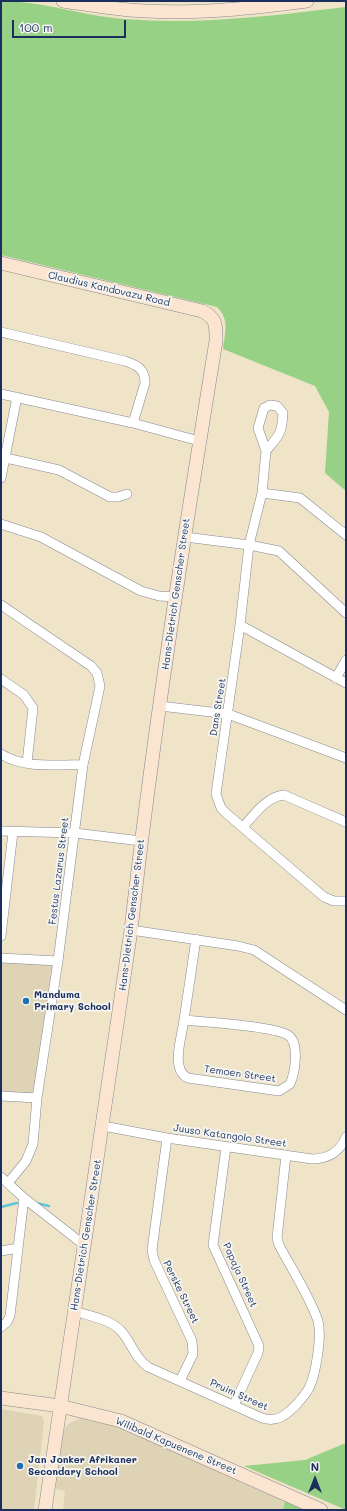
<!DOCTYPE html>
<style>
body{margin:0}
#map{position:relative;width:347px;height:1511px;overflow:hidden;background:#efe3c8;font-family:Mali,sans-serif}
canvas{display:block}
.frame{position:absolute;inset:0;border:2px solid #1b2f5e;pointer-events:none}
.north{position:absolute;left:295px;top:1459px;width:40px;height:40px;-webkit-text-stroke:3px #f6f6f2;paint-order:stroke;rotate:0deg;font-size:11px;font-weight:700;line-height:16px;text-align:center;color:#1b2f5e}
.north::after{content:'';display:block;margin:auto;width:14px;height:18px;background:#1b2f5e;clip-path:polygon(50% 0,100% 100%,50% 72%,0 100%)}
.scale{position:absolute;left:12px;top:20px;width:114px;height:18px;box-sizing:border-box;border:2px solid #1b2f5e;border-top:0;padding-left:5px;font-size:12px;line-height:14px;white-space:nowrap;color:#1b2f5e;-webkit-text-stroke:3px #f6f6f2;paint-order:stroke}
</style>
<div id="map">
<canvas width="347" height="1511"></canvas>
<div class="frame"></div>
<div class="north">N</div>
<div class="scale">100 m</div>
</div>
<script>
const ctx = document.querySelector('canvas').getContext('2d');
ctx.lineJoin = 'round';
function fill(path, color) { ctx.fillStyle = color; ctx.fill(path, 'evenodd'); }
function strokePath(path, color, width, dash) { ctx.strokeStyle = color; ctx.lineWidth = width; ctx.lineCap = dash ? 'butt' : 'round'; ctx.setLineDash(dash || []); ctx.stroke(path); }
function drawText(font, color, halo, rows, align = 'center') {
  ctx.font = font + ' Mali,sans-serif'; ctx.lineWidth = 3.5; ctx.setLineDash([]); ctx.textBaseline = 'middle'; ctx.strokeStyle = halo; ctx.fillStyle = color; for (const [text, x, y, turn = 0] of rows) {
    ctx.save(); ctx.translate(x, y); ctx.rotate((+turn || 0) * Math.PI / 180); ctx.textAlign = isNaN(turn) ? turn : align; if (halo) ctx.strokeText(text, 0, 0); ctx.fillText(text, 0, 0); ctx.restore();
  }
}
const built = new Path2D(`
 M 1,958 L 58,961 L 37,1098 L 1,1096 Z
 M 1,1409 L 42,1416 L 44,1422 L 34,1510 L 1,1510 Z
 M 81,1418 L 100,1421 L 124,1429 L 285,1501 L 283,1510 L 63,1510 L 65,1491 L 56,1489 L 56,1465 L 63,1431 L 68,1424 Z`);
const green = new Path2D(`
 M 1,1 C 43,1 83,16 124,19 C 199,25 272,16 346,7 L 346,491 L 325,473 L 329,412 L 315,386 L 223,349 C 225,332 230,320 217,307 L 1,255 Z
 M 346,1443 L 346,1510 L 244,1466 L 305,1460 Z
 M 285,1501 L 304,1510 L 283,1510 Z`);
const stream = new Path2D(`
 M 36,1203 L 49,1206
 M 1,1207 L 17,1203`);
const street = new Path2D(`
 M 1,332 L 125,361 C 137,365 145,369 145,383 L 133,423
 M 1,394 L 133,423 L 199,441
 M 266,451 C 279,435 282,434 283,413 L 277,406 L 270,405 L 264,408 L 258,428 L 266,451 L 262,493 L 249,545 L 240,625 L 216,794 L 221,808 L 227,814 L 324,897 L 334,901 L 346,901
 M 6,458 L 59,470 L 110,497 L 118,497 L 127,494
 M 1,478 L 17,397
 M 262,493 L 300,498 L 346,535
 M 1,524 L 41,537 L 141,591 L 159,596 L 176,597
 M 185,537 L 249,545 L 279,551 L 346,613
 M 1,605 L 91,666 L 97,673 L 100,686 L 83,765 L 58,961 L 37,1098 L 33,1144 L 26,1161 L 8,1183
 M 240,625 L 346,683
 M 336,678 L 346,660
 M 1,679 L 24,695 L 33,708 L 27,763
 M 160,706 L 228,714 L 346,758
 M 1,754 C 23,769 58,764 83,765
 M 243,827 C 255,814 266,797 284,795 L 346,822
 M 1,831 L 75,833 L 141,841
 M 131,930 L 238,946 L 254,950 L 346,1010
 M 1,936 L 13,832
 M 1,958 L 58,961
 M 184,1020 C 205,1022 274,1026 288,1035 C 300,1043 295,1073 290,1084 L 279,1091 L 188,1078 C 170,1070 182,1036 184,1020 Z
 M 184,1020 L 196,939
 M 1,1096 L 37,1098
 M 103,1126 L 167,1138 L 312,1159 C 327,1159 340,1152 346,1137
 M 167,1138 L 152,1250 L 154,1260 L 192,1341 L 193,1354 L 180,1381
 M 226,1147 L 213,1245 L 259,1346 L 258,1353 L 234,1405
 M 1,1177 L 24,1198 L 84,1245
 M 1,1251 L 18,1248
 M 74,1311 C 89,1316 111,1319 122,1332 C 132,1344 135,1358 148,1367 L 262,1418 C 277,1423 286,1415 296,1405 C 301,1399 306,1394 309,1388 C 316,1374 322,1336 318,1321 C 311,1299 290,1266 279,1245 L 277,1238 L 286,1155
 M 1,1327 L 7,1322 L 10,1316 L 24,1198`);
const secondary = new Path2D(`
 M 63,1 C 90,5 117,10 145,11 C 199,14 253,8 307,1
 M 1,263 L 202,311 C 217,318 216,326 216,341 C 184,537 153,733 131,930 L 45,1510
 M 1,1398 L 60,1406 L 121,1421 L 321,1510`);
const markers = [
 [26,1001,4,"#1f6fb2"],
 [20,1466,4,"#1f6fb2"]
];
const streetNames = [
 ["Claudius Kandovazu Road",109,289,13],
 ["Hans-Dietrich Genscher Street",176,594,-82],
 ["Dans Street",218,707,-81],
 ["Festus Lazarus Street",59,871,-83],
 ["Hans-Dietrich Genscher Street",132,915,-83],
 ["Temoen Street",240,1074,8],
 ["Juuso Katangolo Street",230,1136,8],
 ["Hans-Dietrich Genscher Street",86,1235,-81],
 ["Papaja Street",240,1275,66],
 ["Perske Street",181,1292,64],
 ["Pruim Street",239,1395,24],
 ["Wilibald Kapuenene Street",176,1446,23]
];
const poiNames = [
 ["Manduma",34,995],
 ["Primary School",34,1007],
 ["Jan Jonker Afrikaner",28,1460],
 ["Secondary School",28,1472]
];
fill(built, '#dfd3b6');
fill(green, '#96d185');
strokePath(stream, '#5dc6d8', 2.5);
strokePath(street, '#858993', 10);
strokePath(secondary, '#858993', 14);
strokePath(street, '#fff', 9);
strokePath(secondary, '#fce5d0', 13);
for (const [x, y, r, color] of markers) { const dot = new Path2D(); dot.arc(x, y, r, 0, 2 * Math.PI); ctx.fillStyle = color; ctx.fill(dot); strokePath(dot, '#f6f6f2', 1.5); }
drawText('10px', '#1b2f5e', '#f6f6f2', streetNames);
drawText('bold 10px', '#1b2f5e', '#f6f6f2', poiNames, 'left');
</script>
